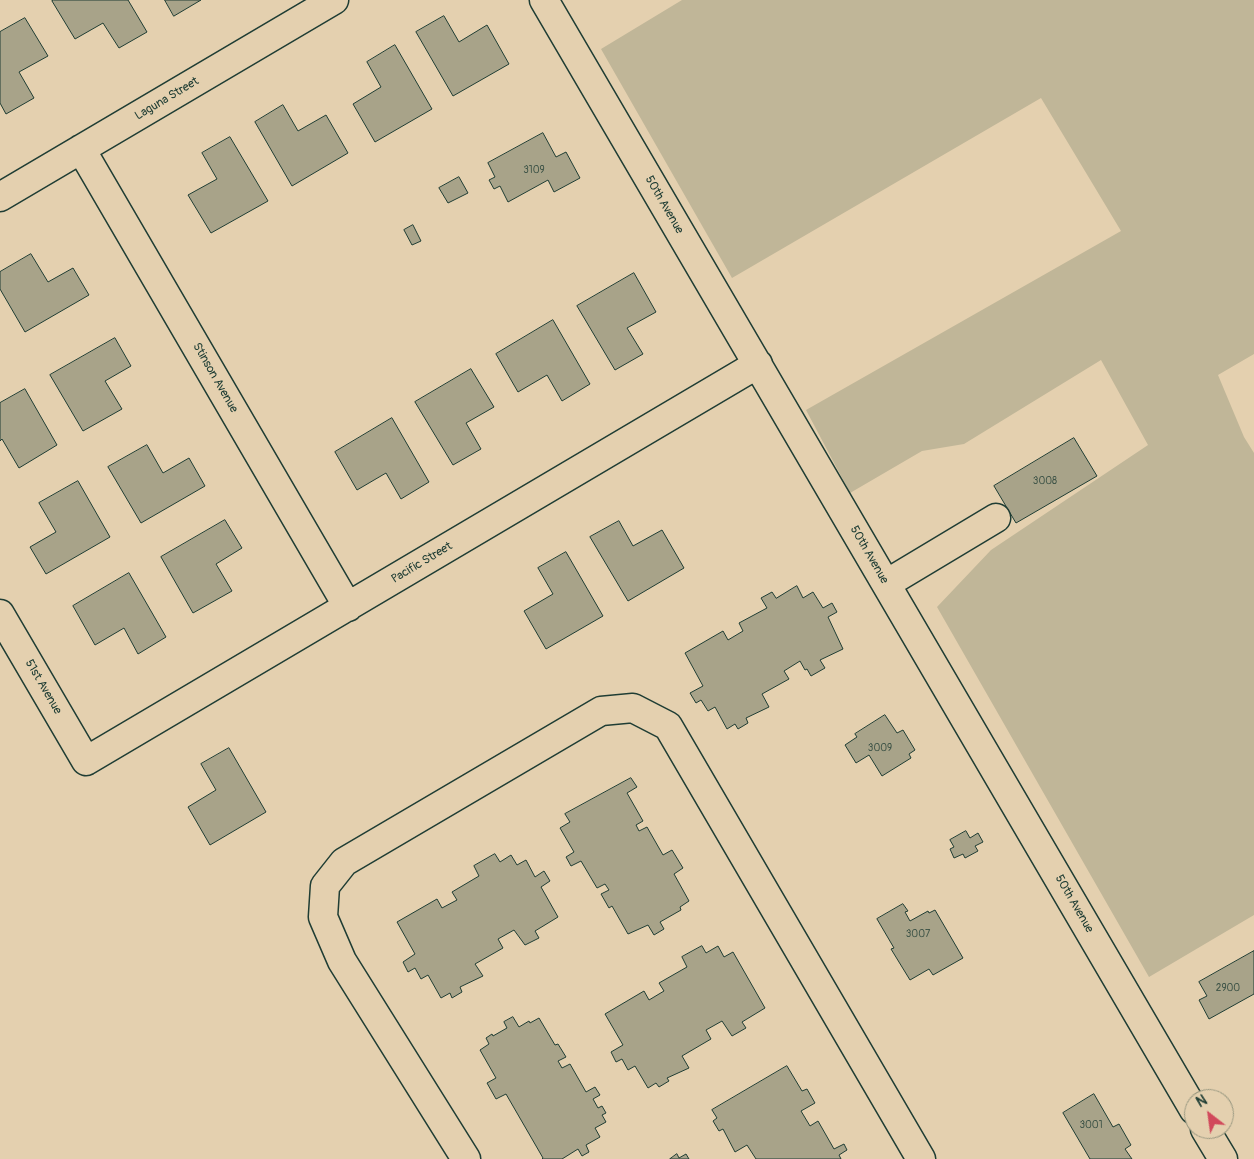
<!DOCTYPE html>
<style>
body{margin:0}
#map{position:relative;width:1254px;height:1159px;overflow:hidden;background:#e4d0af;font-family:Pangolin,sans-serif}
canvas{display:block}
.north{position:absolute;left:1184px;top:1089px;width:50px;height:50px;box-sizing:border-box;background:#e4d0af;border:1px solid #95957e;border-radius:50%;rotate:330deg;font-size:14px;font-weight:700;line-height:20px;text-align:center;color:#1f3d34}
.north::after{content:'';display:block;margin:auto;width:18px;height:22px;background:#d1495b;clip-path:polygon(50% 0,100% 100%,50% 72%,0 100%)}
</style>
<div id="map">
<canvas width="1254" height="1159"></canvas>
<div class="north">N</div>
</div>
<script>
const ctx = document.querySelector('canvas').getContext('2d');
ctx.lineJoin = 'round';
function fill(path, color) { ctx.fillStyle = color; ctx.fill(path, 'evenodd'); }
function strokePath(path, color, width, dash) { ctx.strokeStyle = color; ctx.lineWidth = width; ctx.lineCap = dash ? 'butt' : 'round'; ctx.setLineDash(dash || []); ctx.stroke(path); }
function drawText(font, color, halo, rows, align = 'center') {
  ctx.font = font + ' Pangolin,sans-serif'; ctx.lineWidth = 4; ctx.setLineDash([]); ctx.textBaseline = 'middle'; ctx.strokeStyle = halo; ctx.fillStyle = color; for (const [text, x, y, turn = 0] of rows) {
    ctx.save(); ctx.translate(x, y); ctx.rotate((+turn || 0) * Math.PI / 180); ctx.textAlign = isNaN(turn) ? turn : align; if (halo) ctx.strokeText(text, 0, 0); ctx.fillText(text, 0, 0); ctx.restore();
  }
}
const green = new Path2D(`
 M 682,0 L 1254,0 L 1254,354 L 1218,375 L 1244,437 L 1254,453 L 1254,915 L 1149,977 L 937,607 L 991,550 L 1148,445 L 1101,360 L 964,444 L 922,451 L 850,493 L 806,410 L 1121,231 L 1041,98 L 732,278 L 601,49 Z`);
const building = new Path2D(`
 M 54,0 L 128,0 L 147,32 L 119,48 L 103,23 L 75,39 L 52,1 Z
 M 165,0 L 201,0 L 174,16 Z
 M 444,16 L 459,42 L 487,25 L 509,64 L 453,96 L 416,32 Z
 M 25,18 L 48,56 L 19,72 L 34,98 L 6,114 L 0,103 L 0,32 Z
 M 395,45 L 432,109 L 375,142 L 353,104 L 381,87 L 367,62 Z
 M 283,105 L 298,131 L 326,115 L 348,153 L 292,186 L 255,122 Z
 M 543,133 L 556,157 L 566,152 L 580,178 L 554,192 L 548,180 L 508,202 L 500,186 L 494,189 L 489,180 L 495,177 L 488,163 Z
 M 230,137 L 268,201 L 211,233 L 188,195 L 217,179 L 202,153 Z
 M 459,177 L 468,193 L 448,203 L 439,188 Z
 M 413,225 L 421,241 L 412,245 L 404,230 Z
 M 31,254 L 48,282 L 73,268 L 89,295 L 25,332 L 0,289 L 0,272 Z
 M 634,273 L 656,312 L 627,328 L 643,354 L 615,370 L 577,306 Z
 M 553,320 L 590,384 L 562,401 L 547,375 L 518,392 L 496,354 Z
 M 115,338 L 131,366 L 105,381 L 122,409 L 83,431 L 50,375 Z
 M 471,369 L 494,407 L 466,423 L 481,449 L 453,465 L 415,402 Z
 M 25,389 L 57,445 L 19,468 L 2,439 L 0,441 L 0,403 Z
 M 392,418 L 429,482 L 401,499 L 386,473 L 357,490 L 335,452 Z
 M 1074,438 L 1097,476 L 1016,523 L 994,486 Z
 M 147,445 L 163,473 L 189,458 L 205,486 L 141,523 L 108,467 Z
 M 78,481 L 110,537 L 46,574 L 30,547 L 56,532 L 39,503 Z
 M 225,520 L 242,548 L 216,564 L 232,591 L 193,613 L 161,557 Z
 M 619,521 L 633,546 L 662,530 L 684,568 L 628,601 L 590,537 Z
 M 566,552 L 603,616 L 546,649 L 524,611 L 553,594 L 538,568 Z
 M 129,573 L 166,637 L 138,654 L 124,628 L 95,645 L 73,606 Z
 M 797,586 L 803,598 L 813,592 L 823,608 L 832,603 L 837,612 L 828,617 L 843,649 L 820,660 L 825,668 L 811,676 L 807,669 L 805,670 L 800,661 L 784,671 L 789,679 L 762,694 L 769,707 L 746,718 L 748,723 L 738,729 L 735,724 L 727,729 L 715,707 L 708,711 L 701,700 L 696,703 L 690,693 L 703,686 L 685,653 L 723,631 L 728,640 L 743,631 L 739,623 L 767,608 L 761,598 L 772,592 L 776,598 Z
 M 885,715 L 897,733 L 903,730 L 915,750 L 909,754 L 911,758 L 882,776 L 869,755 L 856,763 L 845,745 L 857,737 L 855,734 Z
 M 229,748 L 266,812 L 210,845 L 188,807 L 216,790 L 201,764 Z
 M 631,778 L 637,787 L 627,793 L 643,821 L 636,825 L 639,831 L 647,827 L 663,855 L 672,850 L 683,868 L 674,874 L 689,901 L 680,907 L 681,910 L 660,922 L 664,929 L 654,935 L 648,925 L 628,934 L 612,906 L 609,908 L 601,894 L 609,890 L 605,884 L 597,888 L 581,861 L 571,866 L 566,857 L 574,852 L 560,828 L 570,822 L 565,814 Z
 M 966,831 L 970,838 L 978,833 L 983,842 L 975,846 L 978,851 L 965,858 L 963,854 L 954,858 L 950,849 L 954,847 L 950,840 Z
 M 495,854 L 500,862 L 511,855 L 517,865 L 526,860 L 535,877 L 544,871 L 550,881 L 541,887 L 558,917 L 535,931 L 539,938 L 525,945 L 514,930 L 498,939 L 503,948 L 475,964 L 483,976 L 460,987 L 462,992 L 452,998 L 450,993 L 441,998 L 428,975 L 421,979 L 415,968 L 408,972 L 403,962 L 415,954 L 397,922 L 437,899 L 442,908 L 457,900 L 452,892 L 479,876 L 474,866 Z
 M 903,904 L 908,911 L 905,912 L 910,921 L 928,911 L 929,913 L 935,910 L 963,958 L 933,975 L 929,969 L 910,980 L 891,949 L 894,948 L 877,919 Z
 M 702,946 L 706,953 L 718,946 L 724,957 L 733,952 L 765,1008 L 742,1022 L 746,1028 L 732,1036 L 722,1021 L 706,1030 L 711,1039 L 682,1056 L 689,1068 L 667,1078 L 669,1081 L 659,1087 L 656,1083 L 648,1088 L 635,1066 L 628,1070 L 622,1059 L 616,1062 L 611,1052 L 623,1045 L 605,1014 L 644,991 L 649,1000 L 664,991 L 659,983 L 687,967 L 682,957 Z
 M 1254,951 L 1254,994 L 1209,1019 L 1199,1000 L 1207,996 L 1199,982 Z
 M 513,1017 L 519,1027 L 529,1021 L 530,1023 L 539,1018 L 555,1045 L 558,1044 L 566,1057 L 558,1061 L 562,1068 L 570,1064 L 586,1092 L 595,1087 L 600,1095 L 593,1099 L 598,1108 L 602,1106 L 606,1113 L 602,1115 L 606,1122 L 595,1128 L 600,1137 L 586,1145 L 589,1152 L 582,1156 L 578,1149 L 562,1159 L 542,1159 L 543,1158 L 506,1094 L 496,1099 L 487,1083 L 496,1078 L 480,1050 L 489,1044 L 486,1038 L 492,1034 L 493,1036 L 507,1028 L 504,1022 Z
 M 787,1066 L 802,1091 L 807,1089 L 815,1103 L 801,1111 L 810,1126 L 818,1121 L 834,1149 L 844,1144 L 847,1150 L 839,1155 L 841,1159 L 756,1159 L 747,1145 L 735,1152 L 723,1129 L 719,1131 L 713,1121 L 717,1118 L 712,1110 Z
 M 1094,1094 L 1113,1127 L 1119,1124 L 1131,1145 L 1125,1149 L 1132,1159 L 1090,1159 L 1063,1113 Z
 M 677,1154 L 679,1158 L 686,1154 L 689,1159 L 670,1159 Z`);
const minor = new Path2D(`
 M 544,0 L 1194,1110
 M 81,149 L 348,607
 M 0,197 L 334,0
 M 886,584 L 996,518
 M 0,614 L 86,761 L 758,364
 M 1205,1129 L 1223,1159
 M 466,1159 L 342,961 L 323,917 L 325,886 L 344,862 L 601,711 L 633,708 L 668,726 L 921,1159`);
const numberNames = [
 ["3109",534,170],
 ["3008",1045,481],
 ["3009",880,748],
 ["3007",918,934],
 ["2900",1228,988],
 ["3001",1091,1125]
];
const streetNames = [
 ["Laguna Street",167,99,-31],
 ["50th Avenue",664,205,60],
 ["Stinson Avenue",215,378,60],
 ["50th Avenue",869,555,60],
 ["Pacific Street",422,563,-31],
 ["51st Avenue",43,687,60],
 ["50th Avenue",1074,904,60]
];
fill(green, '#c0b698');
fill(building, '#a8a389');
strokePath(building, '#1f3d34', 1);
strokePath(minor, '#1f3d34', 31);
strokePath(minor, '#e4d0af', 28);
drawText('10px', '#415649', null, numberNames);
drawText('12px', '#1f3d34', '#e4d0af', streetNames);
</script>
